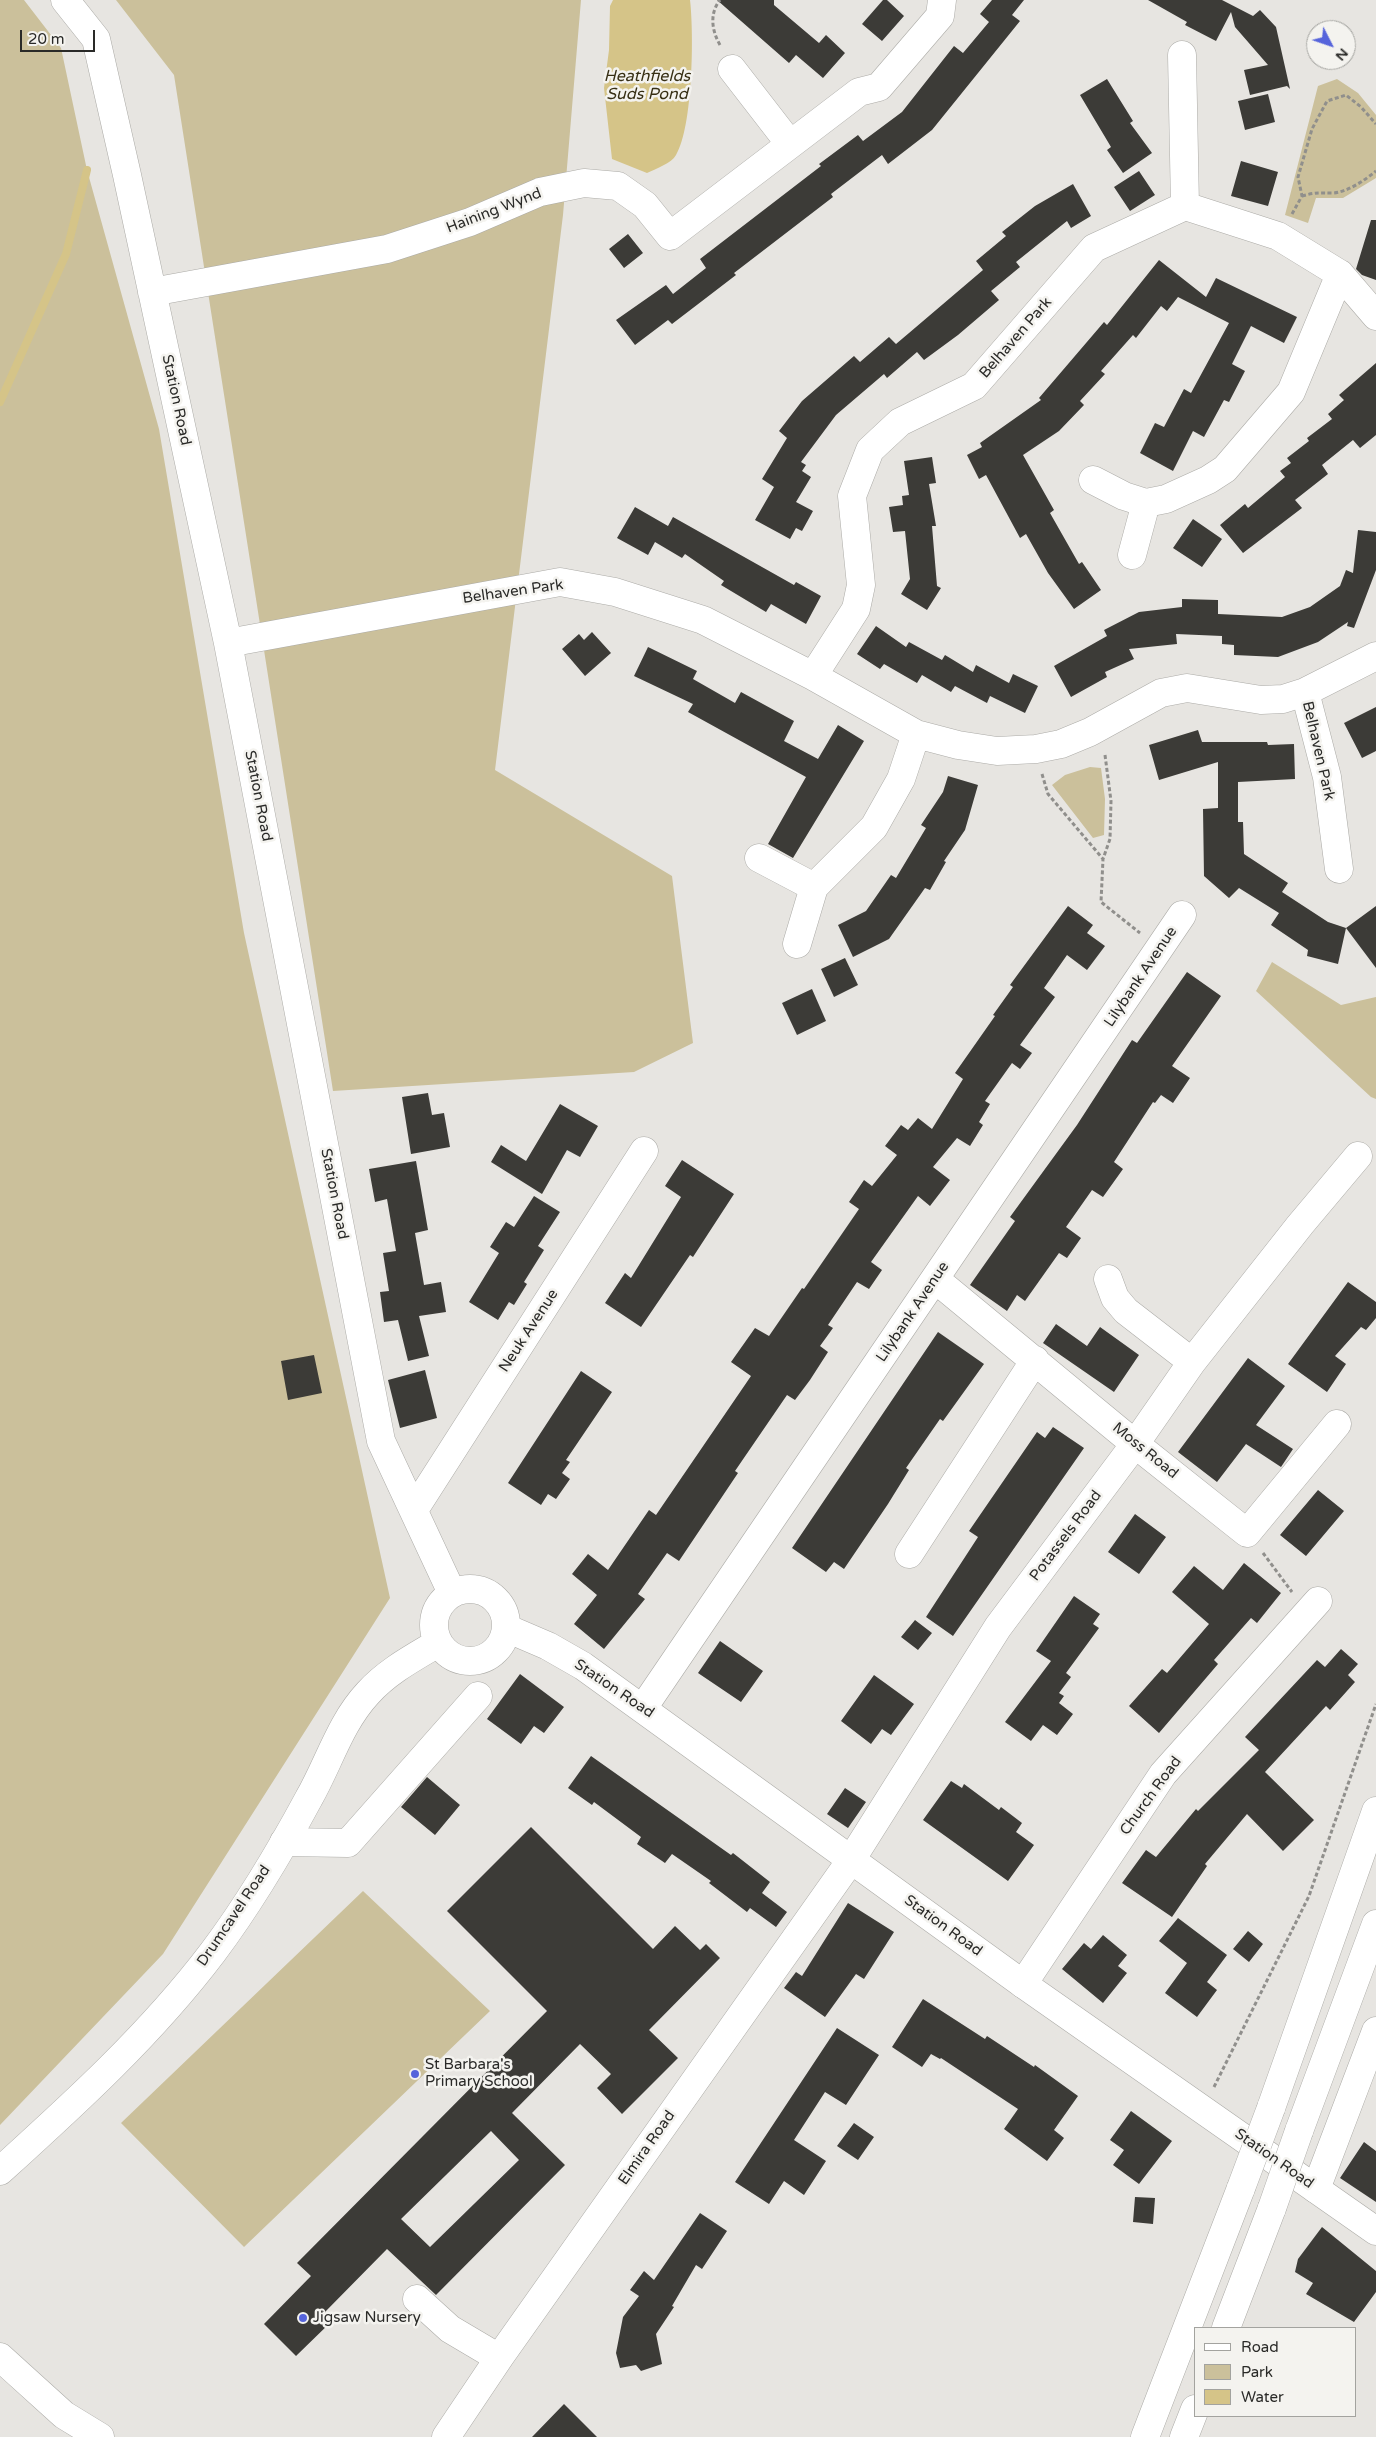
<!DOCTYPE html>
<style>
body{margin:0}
#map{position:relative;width:1376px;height:2437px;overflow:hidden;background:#e7e5e1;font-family:"Varela Round",sans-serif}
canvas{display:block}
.legend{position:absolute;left:1194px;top:2327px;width:162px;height:90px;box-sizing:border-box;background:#f4f3ef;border:1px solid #a3a39f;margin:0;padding:6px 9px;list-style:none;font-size:15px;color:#2a2a28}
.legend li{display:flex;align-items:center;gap:10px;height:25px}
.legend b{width:25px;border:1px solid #a3a39f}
.north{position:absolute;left:1306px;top:20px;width:50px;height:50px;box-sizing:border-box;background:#f4f3ef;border:1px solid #a3a39f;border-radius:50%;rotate:131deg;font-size:14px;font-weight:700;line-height:20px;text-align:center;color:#2a2a28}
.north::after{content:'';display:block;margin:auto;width:18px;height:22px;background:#5664db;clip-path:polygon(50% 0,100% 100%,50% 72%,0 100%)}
.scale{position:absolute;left:20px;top:30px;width:75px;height:22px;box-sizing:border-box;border:2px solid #2a2a28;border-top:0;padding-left:6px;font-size:15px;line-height:18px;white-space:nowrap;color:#2a2a28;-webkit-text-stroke:4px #f4f3ef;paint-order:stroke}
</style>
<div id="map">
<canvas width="1376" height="2437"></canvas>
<ul class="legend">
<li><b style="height:6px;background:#fff"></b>Road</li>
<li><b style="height:14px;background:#cbc09b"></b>Park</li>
<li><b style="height:14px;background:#d5c488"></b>Water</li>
</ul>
<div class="north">N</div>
<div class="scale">20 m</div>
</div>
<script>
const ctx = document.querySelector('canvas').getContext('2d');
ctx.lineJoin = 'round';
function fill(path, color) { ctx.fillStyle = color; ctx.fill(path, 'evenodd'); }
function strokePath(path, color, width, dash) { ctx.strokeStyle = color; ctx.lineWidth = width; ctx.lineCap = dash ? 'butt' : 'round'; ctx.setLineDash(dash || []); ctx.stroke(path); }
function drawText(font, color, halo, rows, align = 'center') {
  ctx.font = font + ' "Varela Round",sans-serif'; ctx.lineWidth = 5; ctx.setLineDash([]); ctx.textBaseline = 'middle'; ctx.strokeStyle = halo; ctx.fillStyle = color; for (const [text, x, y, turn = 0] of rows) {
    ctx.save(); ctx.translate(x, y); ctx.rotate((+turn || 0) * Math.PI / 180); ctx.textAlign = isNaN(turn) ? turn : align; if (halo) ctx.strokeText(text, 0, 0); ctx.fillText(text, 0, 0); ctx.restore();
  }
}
const green = new Path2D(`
 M 0,0 L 24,0 L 61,48 L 87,170 L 159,429 L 244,933 L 390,1598 L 163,1954 L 0,2125 Z
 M 116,0 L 581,0 L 563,215 L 495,770 L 672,876 L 693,1043 L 634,1072 L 333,1091 L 174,75 Z
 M 1337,79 L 1358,93 L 1376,115 L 1376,178 L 1343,198 L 1316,198 L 1308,223 L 1285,215 L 1318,86 Z
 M 1090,767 L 1101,768 L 1105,799 L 1104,835 L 1093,838 L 1052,785 L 1065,775 Z
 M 1272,962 L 1341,1005 L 1376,997 L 1376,1099 L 1371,1097 L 1256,991 Z
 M 363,1891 L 490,2011 L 244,2247 L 121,2123 Z`);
const water = new Path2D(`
 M 613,0 L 690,0 C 694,34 693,127 676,155 C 672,163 655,169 647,173 L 612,159 L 604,88 L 609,50 L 610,6 Z`);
const stream = new Path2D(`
 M 0,402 L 66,254 L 87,170`);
const building = new Path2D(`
 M 717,0 L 774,0 L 774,5 L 819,43 L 826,35 L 845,53 L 823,78 L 796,55 L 789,63 Z
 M 883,0 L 887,0 L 904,16 L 882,41 L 862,24 Z
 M 992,0 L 1024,0 L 1012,15 L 1020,21 L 932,130 L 888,164 L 882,155 L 831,194 L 833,197 L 734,273 L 736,275 L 706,298 L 672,324 L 668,320 L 635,345 L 616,320 L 666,285 L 673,294 L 706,268 L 700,259 L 821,166 L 819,164 L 858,135 L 863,141 L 902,112 L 954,46 L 963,53 L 989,22 L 980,14 Z
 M 1148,0 L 1222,0 L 1253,16 L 1260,10 L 1276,27 L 1290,89 L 1287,86 L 1250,95 L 1244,70 L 1268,65 L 1235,27 L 1231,12 L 1216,41 L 1185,25 L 1187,22 Z
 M 1107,79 L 1133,121 L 1130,123 L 1152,153 L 1123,173 L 1107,150 L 1111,147 L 1080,95 Z
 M 1268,94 L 1275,122 L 1245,130 L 1238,101 Z
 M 1241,161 L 1278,172 L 1268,206 L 1231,196 Z
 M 1139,171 L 1155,195 L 1130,211 L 1114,187 Z
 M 1073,184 L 1091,216 L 1071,228 L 1067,221 L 1016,262 L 1020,267 L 991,291 L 999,300 L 958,335 L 924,360 L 917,352 L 887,378 L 884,374 L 836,415 L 801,462 L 806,465 L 802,471 L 811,477 L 796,502 L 813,511 L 802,531 L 796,528 L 790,539 L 755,520 L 774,487 L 762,479 L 787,438 L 779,431 L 802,401 L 854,356 L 860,362 L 889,337 L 896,344 L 909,333 L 983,270 L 976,261 L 1006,236 L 1002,232 L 1035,206 Z
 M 1371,220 L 1376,220 L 1376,280 L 1362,275 L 1356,269 Z
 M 628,234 L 643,253 L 624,268 L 609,249 Z
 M 1159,260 L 1206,297 L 1216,278 L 1297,317 L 1284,343 L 1251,326 L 1232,364 L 1245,371 L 1229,402 L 1224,400 L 1204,437 L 1193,431 L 1173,471 L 1140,453 L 1155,423 L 1164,427 L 1184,389 L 1191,393 L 1229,323 L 1178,297 L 1167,311 L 1161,306 L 1136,338 L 1133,335 L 1101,371 L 1105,374 L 1080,401 L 1084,405 L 1059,431 L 1023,455 L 1054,510 L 1050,513 L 1079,564 L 1082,562 L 1101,590 L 1074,609 L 1048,573 L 1026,534 L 1020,538 L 986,475 L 979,479 L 967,455 L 982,447 L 980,443 L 1041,400 L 1039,398 L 1104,322 L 1107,325 Z
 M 1376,363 L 1376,435 L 1360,448 L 1353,440 L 1322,465 L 1328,474 L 1295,500 L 1302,508 L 1243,553 L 1220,525 L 1245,504 L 1248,508 L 1285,477 L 1280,471 L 1291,463 L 1287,458 L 1309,441 L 1307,438 L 1332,419 L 1328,414 L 1344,400 L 1339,395 Z
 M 932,457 L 936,483 L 929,484 L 936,526 L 932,526 L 937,586 L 941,588 L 927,610 L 901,594 L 910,579 L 905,531 L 893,532 L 889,507 L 903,505 L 902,496 L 909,495 L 904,461 Z
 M 635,507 L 668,526 L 673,517 L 794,585 L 796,582 L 821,596 L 806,624 L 771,604 L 766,612 L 721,585 L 724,581 L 685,554 L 682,558 L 655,542 L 648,555 L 617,538 Z
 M 1193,519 L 1222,539 L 1202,567 L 1173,548 Z
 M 1358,530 L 1376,532 L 1376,570 L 1354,628 L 1347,626 L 1348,622 L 1318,642 L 1278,657 L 1234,655 L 1234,645 L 1222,644 L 1222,636 L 1176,634 L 1177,644 L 1129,649 L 1134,659 L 1105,672 L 1107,677 L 1071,697 L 1054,666 L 1107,636 L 1104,630 L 1139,612 L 1182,607 L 1182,599 L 1218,600 L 1218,614 L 1282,617 L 1310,607 L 1340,586 L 1346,570 L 1353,573 Z
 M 876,626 L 906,647 L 909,642 L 942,660 L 945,655 L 973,672 L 976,665 L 1009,683 L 1013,674 L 1038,686 L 1025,713 L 990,696 L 987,703 L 955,686 L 951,692 L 922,675 L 917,683 L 884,664 L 880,669 L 857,654 Z
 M 592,632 L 611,653 L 585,676 L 562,649 L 579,634 L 584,640 Z
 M 648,647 L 697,671 L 693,679 L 735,703 L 741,692 L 794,721 L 784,741 L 818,759 L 838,725 L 864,741 L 793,858 L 768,844 L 806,777 L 688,712 L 693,704 L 634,676 Z
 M 1376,707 L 1376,751 L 1362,758 L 1344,723 Z
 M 1198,730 L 1202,742 L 1267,742 L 1268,745 L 1294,744 L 1295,779 L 1238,782 L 1238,822 L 1243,822 L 1244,854 L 1288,883 L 1282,892 L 1328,922 L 1346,928 L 1376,906 L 1376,968 L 1346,928 L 1338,964 L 1307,956 L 1308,950 L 1271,925 L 1279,913 L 1239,888 L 1229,898 L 1204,876 L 1203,809 L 1218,808 L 1218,762 L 1159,780 L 1149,745 Z
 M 948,776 L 978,785 L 965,830 L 944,861 L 946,862 L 930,890 L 925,888 L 889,939 L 853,957 L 838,925 L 866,911 L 891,875 L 896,878 L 926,828 L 921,825 L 943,792 Z
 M 1068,906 L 1093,925 L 1087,933 L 1105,946 L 1087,970 L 1067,955 L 1044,988 L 1055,997 L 1020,1045 L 1032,1053 L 1020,1069 L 1012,1063 L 985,1101 L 990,1104 L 979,1122 L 983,1125 L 970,1146 L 957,1138 L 933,1167 L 950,1180 L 930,1206 L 918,1196 L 871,1262 L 882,1270 L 869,1289 L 857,1282 L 828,1325 L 833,1328 L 820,1346 L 828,1352 L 810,1380 L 795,1400 L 787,1395 L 735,1471 L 738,1473 L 679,1561 L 667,1553 L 638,1594 L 645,1599 L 604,1649 L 574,1624 L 597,1595 L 572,1574 L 588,1554 L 608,1570 L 649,1510 L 656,1515 L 751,1376 L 731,1362 L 755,1328 L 769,1336 L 802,1288 L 804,1289 L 859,1209 L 849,1202 L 864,1180 L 872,1186 L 897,1155 L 885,1146 L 901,1125 L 908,1130 L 918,1118 L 932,1129 L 963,1079 L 955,1073 L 995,1016 L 993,1015 L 1013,987 L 1010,985 Z
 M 845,958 L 858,985 L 834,997 L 821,969 Z
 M 1187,972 L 1221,996 L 1172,1066 L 1190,1078 L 1173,1103 L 1161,1095 L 1155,1103 L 1153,1102 L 1114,1162 L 1123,1169 L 1103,1197 L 1092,1190 L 1066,1227 L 1081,1238 L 1067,1258 L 1059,1253 L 1025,1301 L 1017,1295 L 1007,1311 L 970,1285 L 1015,1221 L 1010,1217 L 1077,1125 L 1132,1040 L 1137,1043 Z
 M 812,989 L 826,1021 L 797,1035 L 782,1003 Z
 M 428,1093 L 432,1115 L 444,1113 L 450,1147 L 411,1154 L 402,1097 Z
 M 560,1104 L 598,1126 L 580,1157 L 567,1150 L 542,1194 L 491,1162 L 501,1145 L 526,1161 Z
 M 682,1160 L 734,1194 L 693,1257 L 690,1255 L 641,1327 L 605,1303 L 625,1273 L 631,1278 L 681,1197 L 665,1186 Z
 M 416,1161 L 428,1230 L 415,1233 L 424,1285 L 441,1282 L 446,1312 L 419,1316 L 429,1356 L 408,1361 L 398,1320 L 384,1322 L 380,1292 L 389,1291 L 383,1253 L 396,1251 L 387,1199 L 375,1202 L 369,1169 Z
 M 534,1196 L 560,1212 L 538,1246 L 544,1250 L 524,1282 L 527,1284 L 514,1305 L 509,1302 L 498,1320 L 469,1302 L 499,1253 L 490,1247 L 506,1222 L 514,1227 Z
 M 1348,1282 L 1376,1302 L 1376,1318 L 1366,1330 L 1361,1327 L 1335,1356 L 1346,1364 L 1327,1392 L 1288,1364 Z
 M 1056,1324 L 1087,1346 L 1100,1327 L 1139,1355 L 1114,1392 L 1043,1343 Z
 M 938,1332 L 984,1364 L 943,1421 L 940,1419 L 906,1468 L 909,1470 L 888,1504 L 844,1569 L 834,1562 L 826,1572 L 792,1548 Z
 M 314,1355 L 322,1393 L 288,1400 L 281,1361 Z
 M 1248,1358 L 1285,1386 L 1256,1425 L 1293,1449 L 1281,1467 L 1246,1444 L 1217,1482 L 1178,1452 Z
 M 425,1370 L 437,1418 L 400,1428 L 388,1380 Z
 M 581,1371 L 612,1392 L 566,1460 L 570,1462 L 562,1473 L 570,1479 L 556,1499 L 548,1494 L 541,1505 L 508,1483 Z
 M 1053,1427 L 1084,1448 L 953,1636 L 926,1617 L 978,1537 L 969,1531 L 1037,1432 L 1045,1438 Z
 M 1318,1490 L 1344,1511 L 1306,1556 L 1280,1535 Z
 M 1135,1514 L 1166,1537 L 1139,1574 L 1108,1552 Z
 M 1244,1563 L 1281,1593 L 1257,1623 L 1251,1618 L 1214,1660 L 1218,1664 L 1159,1733 L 1129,1706 L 1162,1669 L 1167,1673 L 1209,1624 L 1172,1592 L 1194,1566 L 1223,1590 Z
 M 1074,1596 L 1100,1614 L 1093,1624 L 1099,1628 L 1066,1673 L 1071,1677 L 1059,1693 L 1064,1696 L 1059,1703 L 1073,1714 L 1057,1735 L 1043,1725 L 1031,1741 L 1005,1722 L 1051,1661 L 1036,1651 Z
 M 915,1620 L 932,1633 L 918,1650 L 901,1637 Z
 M 720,1641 L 763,1671 L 741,1702 L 698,1673 Z
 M 1341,1649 L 1358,1664 L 1348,1675 L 1355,1682 L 1330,1710 L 1326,1706 L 1265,1772 L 1314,1820 L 1283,1851 L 1247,1814 L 1205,1864 L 1207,1866 L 1172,1917 L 1122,1883 L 1146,1850 L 1156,1857 L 1196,1809 L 1198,1811 L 1259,1750 L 1245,1737 L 1317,1660 L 1325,1667 Z
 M 520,1674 L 564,1707 L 544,1733 L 534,1726 L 521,1744 L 487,1719 Z
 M 874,1675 L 914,1704 L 891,1735 L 882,1729 L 871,1744 L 841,1721 Z
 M 591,1756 L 731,1855 L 733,1853 L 770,1882 L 762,1893 L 787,1912 L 776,1927 L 750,1908 L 747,1912 L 709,1883 L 711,1881 L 672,1854 L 665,1863 L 637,1844 L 641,1837 L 594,1802 L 592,1805 L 568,1788 Z
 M 427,1777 L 460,1805 L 435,1835 L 401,1807 Z
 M 951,1781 L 962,1788 L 964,1784 L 999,1810 L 1001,1807 L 1022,1823 L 1016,1832 L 1034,1845 L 1008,1881 L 923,1820 Z
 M 845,1788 L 866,1802 L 848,1828 L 827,1814 Z
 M 531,1827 L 653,1949 L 675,1926 L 700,1950 L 706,1944 L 720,1958 L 649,2030 L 678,2058 L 622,2114 L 597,2088 L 611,2074 L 580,2044 L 512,2113 L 565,2165 L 436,2295 L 387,2249 L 325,2312 L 333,2320 L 296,2356 L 264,2324 L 311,2276 L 297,2263 L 547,2011 L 447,1911 ZM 491,2131 L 519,2160 L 430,2247 L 401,2219 Z
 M 848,1903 L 894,1932 L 864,1979 L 856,1974 L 825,2017 L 784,1988 L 796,1972 L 802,1976 Z
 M 1178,1918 L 1227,1955 L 1207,1982 L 1217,1990 L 1197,2017 L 1165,1993 L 1187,1963 L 1159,1941 Z
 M 1248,1931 L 1263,1944 L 1249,1962 L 1233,1949 Z
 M 1103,1935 L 1127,1955 L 1118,1966 L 1127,1973 L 1103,2003 L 1062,1969 L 1084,1943 L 1091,1949 Z
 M 923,1999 L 985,2039 L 987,2036 L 1034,2067 L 1035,2065 L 1078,2096 L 1054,2130 L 1064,2138 L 1047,2161 L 1004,2129 L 1018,2109 L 941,2058 L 940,2059 L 931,2054 L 922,2067 L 892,2047 Z
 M 837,2028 L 879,2055 L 846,2105 L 825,2092 L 794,2140 L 826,2161 L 804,2195 L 784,2181 L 769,2204 L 735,2182 Z
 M 1131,2111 L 1172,2141 L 1139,2184 L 1113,2165 L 1124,2150 L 1110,2140 Z
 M 854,2123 L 874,2137 L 858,2160 L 837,2146 Z
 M 1364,2142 L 1376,2151 L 1376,2202 L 1340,2178 Z
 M 1135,2197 L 1155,2198 L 1153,2224 L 1133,2222 Z
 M 700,2213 L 727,2231 L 702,2269 L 696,2265 L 672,2306 L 674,2307 L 656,2334 L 662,2364 L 641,2371 L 636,2365 L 620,2368 L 616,2353 L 623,2317 L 639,2296 L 630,2290 L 644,2271 L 654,2280 Z
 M 1322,2227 L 1376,2271 L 1376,2292 L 1354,2322 L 1306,2294 L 1313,2283 L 1295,2272 L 1298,2259 Z
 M 564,2404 L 597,2437 L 532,2437 Z`);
const path = new Path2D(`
 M 720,45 C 712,31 709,14 720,0
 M 1302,196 C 1316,192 1320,193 1333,193 C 1348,192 1365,180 1376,171
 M 1292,214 L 1302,196 L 1298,177 L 1312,129 L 1327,101 L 1346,95 L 1361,107 L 1376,124
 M 1105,755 L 1111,801 L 1110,839 L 1103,859 L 1101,902 L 1140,933
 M 1042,774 L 1048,794 L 1103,859
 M 1263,1553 L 1292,1592
 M 1214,2087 L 1309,1896 L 1376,1704`);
const minor = new Path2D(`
 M 65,0 L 96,39 L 127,175 L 228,643 L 381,1441 L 452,1593
 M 1182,55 L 1185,206
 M 732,69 L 790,144
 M 152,292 L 387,249 L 470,222 L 540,192 L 584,183 L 618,186 L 645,205 L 670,236 L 859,92 L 879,87 L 940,16 L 942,0
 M 1376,316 L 1340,274 L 1278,236 L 1185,206 L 1094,248 L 974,386 L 900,422 L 870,450 L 852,496 L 861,585 L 856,609 L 813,676 L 916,734 L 958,745 L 997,751 L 1036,749 L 1061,744 L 1090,732 L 1161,693 L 1187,688 L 1261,700 L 1283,699 L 1305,692 L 1376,656
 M 1093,480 L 1124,496 L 1146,503 L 1166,499 L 1208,480 L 1225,469 L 1291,392 L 1340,274
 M 1132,555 L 1146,503
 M 228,643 L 560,582 L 615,592 L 703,620 L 813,676
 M 1305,692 L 1327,777 L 1339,869
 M 759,858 L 814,887 L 874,827 L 901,779 L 916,734
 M 797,944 L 814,887
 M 935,1279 L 1135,1444 L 1247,1533 L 1337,1424
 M 1108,1279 L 1115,1298 L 1126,1311 L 1192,1362
 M 414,1510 L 644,1151
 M 909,1554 L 1035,1360
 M 643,1708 L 1182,915
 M 284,1842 L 348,1843 L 478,1696
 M 1023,1984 L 1163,1774 L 1318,1601
 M 1316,2189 L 1376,2031
 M 417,2299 L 450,2329 L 499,2358
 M 0,2357 L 64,2415 L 100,2437
 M 446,2437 L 499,2358 L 851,1860 L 998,1627 L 1135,1444 L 1192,1362 L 1300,1225 L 1358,1156`);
const major = new Path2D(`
 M434 1625a36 36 0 1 1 72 0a36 36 0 1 1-72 0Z
 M 506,1628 L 548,1646 L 583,1666 L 1023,1984 L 1376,2231
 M 1271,2108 L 1376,1811
 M 1299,2131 L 1376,1924
 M 0,2171 C 75,2103 151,2034 213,1952 C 249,1904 281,1850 309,1798 C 329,1763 340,1723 368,1693 C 388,1671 413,1658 438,1643
 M 1226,2328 L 1272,2208
 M 1145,2437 L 1241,2188
 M 1184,2437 L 1195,2409`);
const majorBridge = new Path2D(`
 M 1241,2188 L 1271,2108
 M 1272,2208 L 1299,2131`);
const markers = [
 [415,2074,5,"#5664db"],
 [303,2318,5,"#5664db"]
];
const streetNames = [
 ["Haining Wynd",494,211,-21],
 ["Belhaven Park",1016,338,-49],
 ["Station Road",176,400,78],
 ["Belhaven Park",513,592,-8],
 ["Belhaven Park",1318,751,77],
 ["Station Road",258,796,79],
 ["Lilybank Avenue",1141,977,-56],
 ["Station Road",334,1194,79],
 ["Lilybank Avenue",913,1312,-56],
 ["Neuk Avenue",529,1331,-57],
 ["Moss Road",1145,1451,39],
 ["Potassels Road",1066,1536,-53],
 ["Station Road",614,1689,34],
 ["Church Road",1151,1796,-54],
 ["Drumcavel Road",234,1916,-56],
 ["Station Road",943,1926,36],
 ["Elmira Road",647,2148,-55],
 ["Station Road",1274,2159,35]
];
const poiNames = [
 ["St Barbara's",425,2065],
 ["Primary School",425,2082],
 ["Jigsaw Nursery",313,2318]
];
const waterNames = [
 ["Heathfields",647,77],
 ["Suds Pond",647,95]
];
fill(green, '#cbc09b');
fill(water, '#d5c488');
strokePath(stream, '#d5c488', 8);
fill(building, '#3c3b37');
strokePath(minor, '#acaba7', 29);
strokePath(major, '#acaba7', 29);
strokePath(path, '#908f8c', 3, [4, 2.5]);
strokePath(minor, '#fff', 28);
strokePath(major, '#fff', 28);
strokePath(majorBridge, '#acaba7', 29, []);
strokePath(majorBridge, '#fff', 28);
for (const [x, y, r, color] of markers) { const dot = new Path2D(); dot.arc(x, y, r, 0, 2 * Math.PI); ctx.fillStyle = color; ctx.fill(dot); strokePath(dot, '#f4f3ef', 2); }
drawText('15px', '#2a2a28', '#f4f3ef', streetNames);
drawText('15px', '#2a2a28', '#f4f3ef', poiNames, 'left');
drawText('italic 16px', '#372f14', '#f4f3ef', waterNames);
</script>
